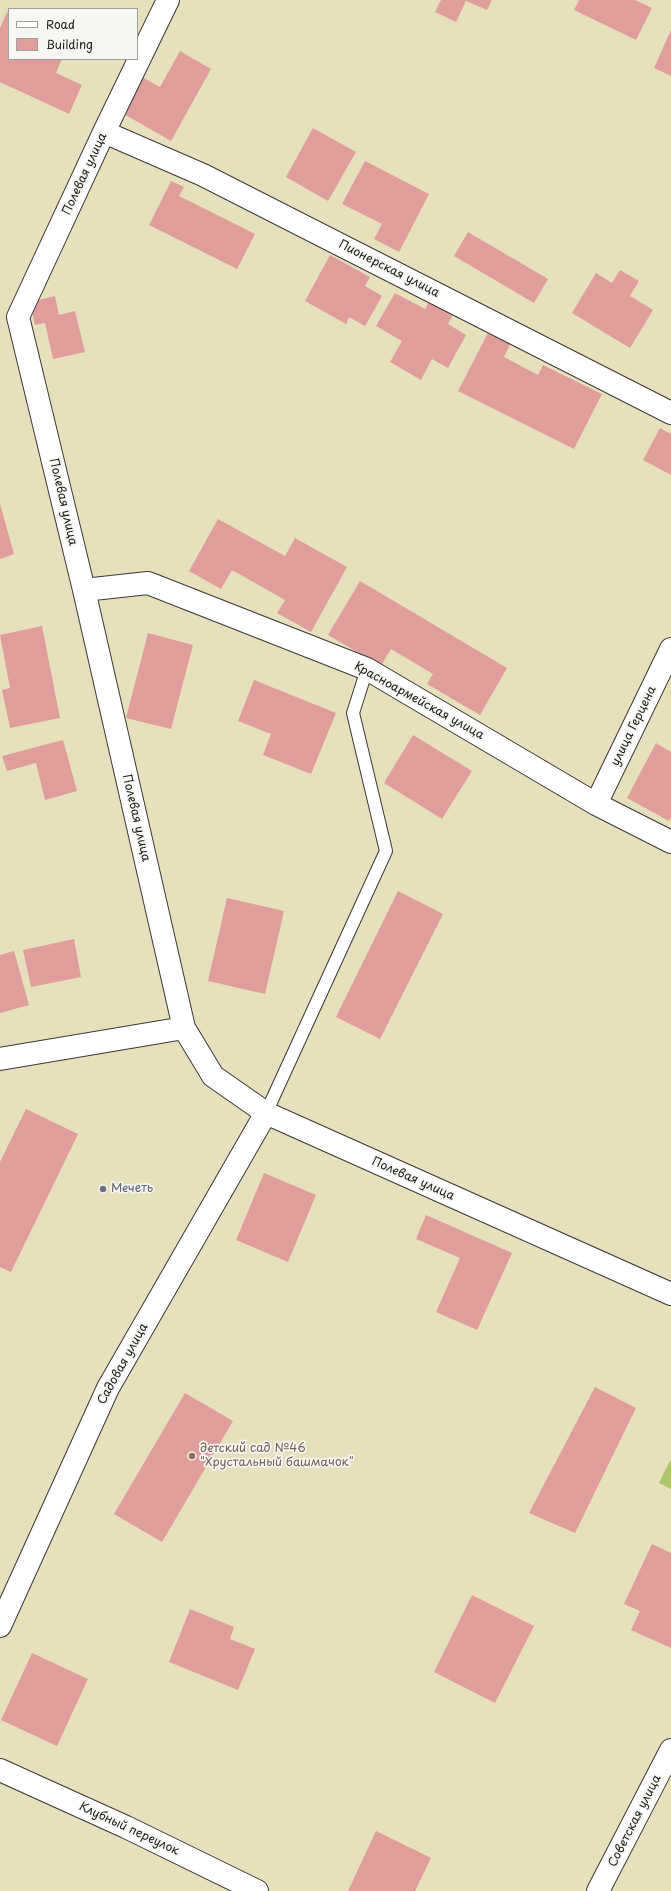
<!DOCTYPE html>
<meta charset="utf-8">
<style>
body{margin:0}
#map{position:relative;width:671px;height:1891px;overflow:hidden;background:#e6e0bc;font-family:"Playpen Sans",sans-serif}
canvas{display:block}
.legend{position:absolute;left:8px;top:8px;width:130px;height:52px;box-sizing:border-box;background:#f6f6f2;border:1px solid #9f9f9c;margin:0;padding:5px 7px;list-style:none;font-size:12px;color:#1c1c1c}
.legend li{display:flex;align-items:center;gap:8px;height:20px}
.legend b{width:20px;border:1px solid #9f9f9c}
</style>
<div id="map">
<canvas width="671" height="1891"></canvas>
<ul class="legend">
<li><b style="height:5px;background:#fff"></b>Road</li>
<li><b style="height:11px;background:#df9e9b"></b>Building</li>
</ul>
</div>
<script>
const ctx = document.querySelector('canvas').getContext('2d');
ctx.lineJoin = 'round';
function fill(path, color) { ctx.fillStyle = color; ctx.fill(path, 'evenodd'); }
function strokePath(path, color, width, dash) { ctx.strokeStyle = color; ctx.lineWidth = width; ctx.lineCap = dash ? 'butt' : 'round'; ctx.setLineDash(dash || []); ctx.stroke(path); }
function drawText(font, color, halo, rows, align = 'center') {
  ctx.font = font + ' "Playpen Sans",sans-serif'; ctx.lineWidth = 3.5; ctx.setLineDash([]); ctx.textBaseline = 'middle'; ctx.strokeStyle = halo; ctx.fillStyle = color; for (const [text, x, y, turn = 0] of rows) {
    ctx.save(); ctx.translate(x, y); ctx.rotate((+turn || 0) * Math.PI / 180); ctx.textAlign = isNaN(turn) ? turn : align; if (halo) ctx.strokeText(text, 0, 0); ctx.fillText(text, 0, 0); ctx.restore();
  }
}
const green = new Path2D(`
 M 671,1459 L 671,1489 L 659,1483 Z`);
const building = new Path2D(`
 M 441,0 L 492,0 L 487,10 L 466,1 L 456,22 L 435,12 Z
 M 579,0 L 635,0 L 652,8 L 636,40 L 574,10 Z
 M 7,12 L 9,13 L 9,59 L 62,59 L 56,73 L 82,85 L 69,114 L 0,82 L 0,28 Z
 M 671,30 L 671,76 L 654,68 Z
 M 180,51 L 211,69 L 171,141 L 122,113 L 142,77 L 160,87 Z
 M 313,128 L 356,152 L 328,201 L 286,177 Z
 M 365,161 L 429,194 L 399,252 L 374,239 L 382,224 L 342,204 Z
 M 171,181 L 184,187 L 179,196 L 255,234 L 237,269 L 149,225 Z
 M 468,232 L 548,279 L 534,303 L 454,256 Z
 M 330,255 L 370,277 L 365,286 L 382,296 L 365,326 L 349,317 L 346,324 L 305,301 Z
 M 620,270 L 639,281 L 630,296 L 653,310 L 630,348 L 572,313 L 596,273 L 612,283 Z
 M 395,293 L 425,309 L 429,302 L 453,315 L 448,324 L 466,335 L 448,368 L 432,359 L 421,380 L 390,362 L 402,341 L 376,326 Z
 M 55,296 L 59,315 L 75,311 L 85,352 L 53,359 L 45,323 L 35,325 L 30,302 Z
 M 489,331 L 511,342 L 504,357 L 538,375 L 543,365 L 602,394 L 574,449 L 458,391 Z
 M 660,428 L 671,434 L 671,475 L 643,460 Z
 M 0,504 L 14,554 L 0,559 Z
 M 218,519 L 285,556 L 295,538 L 347,567 L 311,632 L 277,613 L 285,600 L 232,570 L 221,589 L 189,571 Z
 M 360,581 L 507,668 L 480,715 L 427,684 L 433,674 L 391,649 L 381,666 L 328,635 Z
 M 42,626 L 60,718 L 10,728 L 2,690 L 10,688 L 0,635 Z
 M 148,633 L 193,645 L 171,729 L 126,718 Z
 M 254,680 L 336,713 L 311,774 L 263,755 L 271,734 L 238,721 Z
 M 413,735 L 472,771 L 442,819 L 384,783 Z
 M 63,740 L 77,791 L 45,800 L 36,763 L 7,771 L 2,756 Z
 M 656,743 L 671,752 L 671,817 L 669,821 L 627,798 Z
 M 398,891 L 443,914 L 380,1039 L 336,1017 Z
 M 227,898 L 284,911 L 265,994 L 208,981 Z
 M 74,939 L 81,977 L 31,987 L 23,950 Z
 M 14,951 L 29,1005 L 0,1013 L 0,955 Z
 M 26,1109 L 78,1134 L 11,1272 L 0,1267 L 0,1162 Z
 M 264,1173 L 316,1195 L 288,1262 L 236,1240 Z
 M 426,1215 L 512,1253 L 477,1330 L 436,1312 L 460,1258 L 416,1239 Z
 M 595,1387 L 636,1408 L 575,1533 L 529,1513 Z
 M 185,1393 L 233,1421 L 162,1542 L 114,1514 Z
 M 652,1544 L 671,1553 L 671,1648 L 631,1630 L 640,1611 L 624,1604 Z
 M 472,1595 L 534,1626 L 495,1703 L 434,1672 Z
 M 190,1609 L 234,1627 L 230,1639 L 255,1649 L 238,1690 L 169,1662 Z
 M 32,1653 L 88,1679 L 57,1746 L 1,1720 Z
 M 376,1831 L 431,1858 L 415,1891 L 348,1891 Z`);
const lane = new Path2D(`
 M 266,1113 L 386,851 L 353,713 L 367,669`);
const street = new Path2D(`
 M 168,0 L 104,132 L 18,317 L 84,590 L 184,1028 L 213,1076 L 266,1113 L 671,1294
 M 104,132 L 203,175 L 671,413
 M 84,590 L 148,583 L 367,669 L 596,804 L 671,842
 M 596,804 L 671,649
 M 0,1059 L 184,1028
 M 0,1626 L 108,1388 L 266,1113
 M 0,1770 L 126,1827 L 257,1891
 M 598,1891 L 671,1750`);
const markers = [
 [103,1189,4,"#6b7280"],
 [192,1456,4,"#8d6e63"]
];
const streetNames = [
 ["Полевая улица",85,174,-65],
 ["Пионерская улица",389,269,27],
 ["Полевая улица",63,502,77],
 ["Красноармейская улица",419,701,29],
 ["улица Герцена",634,726,-64],
 ["Полевая улица",136,818,77],
 ["Полевая улица",413,1179,24],
 ["Садовая улица",123,1364,-61],
 ["Советская улица",635,1821,-63],
 ["Клубный переулок",129,1829,25]
];
const worshipNames = [
 ["Мечеть",111,1189]
];
const educationNames = [
 ["детский сад №46",200,1449],
 ["\"Хрустальный башмачок\"",200,1463]
];
fill(green, '#acc56b');
fill(building, '#df9e9b');
strokePath(lane, '#3a3934', 14);
strokePath(street, '#3a3934', 24);
strokePath(lane, '#fff', 12);
strokePath(street, '#fff', 22);
for (const [x, y, r, color] of markers) { const dot = new Path2D(); dot.arc(x, y, r, 0, 2 * Math.PI); ctx.fillStyle = color; ctx.fill(dot); strokePath(dot, '#f6f6f2', 1.5); }
drawText('12px', '#1c1c1c', '#f6f6f2', streetNames);
drawText('12px', '#5b616d', '#f6f6f2', worshipNames, 'left');
drawText('12px', '#785e54', '#f6f6f2', educationNames, 'left');
</script>
